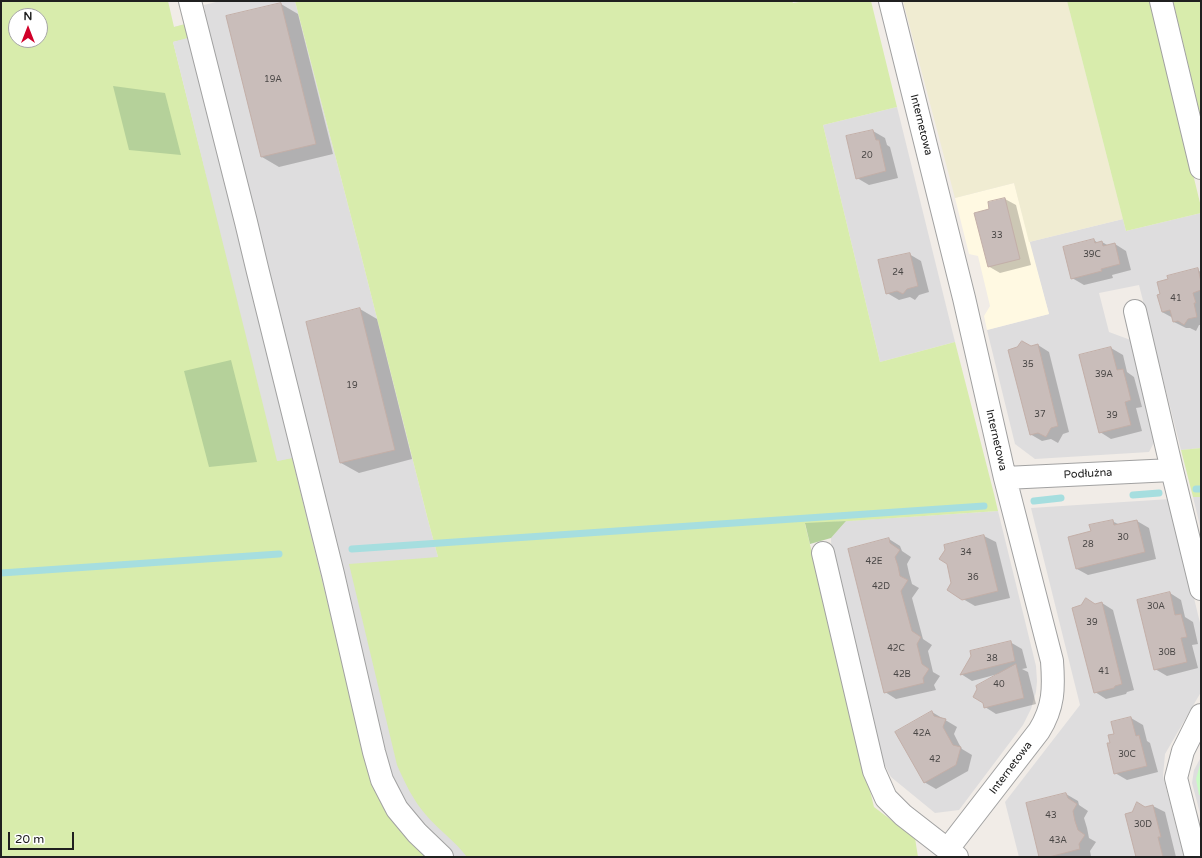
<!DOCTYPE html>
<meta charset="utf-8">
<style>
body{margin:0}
#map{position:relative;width:1202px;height:858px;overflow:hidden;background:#f1ece7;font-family:"Varela Round",sans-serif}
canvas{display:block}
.frame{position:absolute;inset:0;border:2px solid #202020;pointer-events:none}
.north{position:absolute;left:8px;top:8px;width:40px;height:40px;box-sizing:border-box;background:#fff;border:1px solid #a6a6a6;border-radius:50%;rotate:0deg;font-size:11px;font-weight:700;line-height:16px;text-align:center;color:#202020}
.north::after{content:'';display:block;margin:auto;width:14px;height:18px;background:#d10029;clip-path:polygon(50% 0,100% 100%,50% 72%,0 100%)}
.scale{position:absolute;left:8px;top:832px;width:66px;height:18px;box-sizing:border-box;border:2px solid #202020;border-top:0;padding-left:5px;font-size:12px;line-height:14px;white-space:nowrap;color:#202020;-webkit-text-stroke:3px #fff;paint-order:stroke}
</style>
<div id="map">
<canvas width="1202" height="858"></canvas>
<div class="frame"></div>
<div class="north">N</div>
<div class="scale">20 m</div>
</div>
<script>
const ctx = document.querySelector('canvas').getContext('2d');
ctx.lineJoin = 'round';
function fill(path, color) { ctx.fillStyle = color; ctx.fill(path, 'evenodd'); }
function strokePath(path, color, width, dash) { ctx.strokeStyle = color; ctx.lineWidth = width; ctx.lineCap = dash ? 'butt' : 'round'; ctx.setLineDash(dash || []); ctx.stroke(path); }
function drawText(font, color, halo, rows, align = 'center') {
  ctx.font = font + ' "Varela Round",sans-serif'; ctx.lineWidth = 3; ctx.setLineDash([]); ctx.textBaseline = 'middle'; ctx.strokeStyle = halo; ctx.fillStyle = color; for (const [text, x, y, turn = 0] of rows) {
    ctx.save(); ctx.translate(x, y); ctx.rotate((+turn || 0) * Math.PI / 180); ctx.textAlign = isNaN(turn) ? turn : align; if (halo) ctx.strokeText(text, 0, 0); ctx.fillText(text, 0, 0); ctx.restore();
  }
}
const residential = new Path2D(`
 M 220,1 L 295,1 L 360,251 L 428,520 L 438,557 L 511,857 L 353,857 L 174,27 L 206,19 L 204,5 Z
 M 897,107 L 955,342 L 880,362 L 823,125 Z
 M 1201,213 L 1201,448 L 1181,450 L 1139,285 L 1099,293 L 1109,332 L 1136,342 L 1159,433 L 1149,452 L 1035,459 L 1015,444 L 987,330 L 1049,314 L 1029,242 L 1123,219 L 1126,231 Z
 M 1193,497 L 1201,497 L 1201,530 Z
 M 1170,499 L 1201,627 L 1201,692 L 1165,754 L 1163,776 L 1184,857 L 1019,857 L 1005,802 L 1080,705 L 1031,508 Z
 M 998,511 L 1036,666 L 1037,681 L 1036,692 L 1031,709 L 1023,725 L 959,810 L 935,813 L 891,777 L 878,752 L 832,569 L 831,538 L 846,521 Z
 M 1201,757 L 1201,817 L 1192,783 L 1194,770 Z`);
const education = new Path2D(`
 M 1014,183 L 1049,314 L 987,330 L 984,316 L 990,306 L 978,256 L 969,254 L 955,198 Z`);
const farmland = new Path2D(`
 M 903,1 L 1067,1 L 1123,219 L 1029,242 L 1014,183 L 955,198 Z`);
const grass = new Path2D(`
 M 1,1 L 168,1 L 174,27 L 185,24 L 188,38 L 173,42 L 278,461 L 292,458 L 371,780 L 385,811 L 399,830 L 428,857 L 1,857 ZM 16,16 L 40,16 L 40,40 L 16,40 Z
 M 295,1 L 792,1 L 793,3 L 805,1 L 871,1 L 897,107 L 823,125 L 880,362 L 955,342 L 994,494 L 998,511 L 805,524 L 874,807 L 915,838 L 918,857 L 467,857 C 455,841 439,830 426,815 C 413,800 405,783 397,765 L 349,564 L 438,557 L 428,520 L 360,251 Z
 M 1067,1 L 1151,1 L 1201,207 L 1201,213 L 1126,231 Z
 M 1173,1 L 1201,1 L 1201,119 Z
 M 1201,448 L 1201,497 L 1193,497 L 1181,450 Z`);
const forest = new Path2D(`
 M 113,86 L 165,93 L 181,155 L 129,150 Z
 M 231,360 L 257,462 L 209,467 L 184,371 Z
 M 846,521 L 831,538 L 810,544 L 805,523 Z`);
const park = new Path2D(`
 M 1201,761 L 1201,795 L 1199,795 L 1196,779 Z`);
const parking = new Path2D(`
 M 188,38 L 292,458 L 277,461 L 173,42 Z`);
const shadow = new Path2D(`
 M 281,4 L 298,14 L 333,154 L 279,167 L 262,157 Z
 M 873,131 L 885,138 L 887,145 L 890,147 L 898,178 L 869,185 L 857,178 Z
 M 1005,199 L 1016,205 L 1031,265 L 1000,273 L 988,266 L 990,210 Z
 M 1094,240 L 1098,243 L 1102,242 L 1109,246 L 1115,244 L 1126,251 L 1131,270 L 1112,275 L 1113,278 L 1084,285 L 1072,278 Z
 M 909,254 L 921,261 L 929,292 L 919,295 L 915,300 L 910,297 L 899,300 L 887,293 Z
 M 1197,270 L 1201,272 L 1201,325 L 1199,325 L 1196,331 L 1190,328 L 1186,328 L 1174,322 L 1173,318 L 1162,312 Z
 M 360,309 L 377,319 L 412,459 L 359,473 L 341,463 Z
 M 1038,345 L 1049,352 L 1069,432 L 1063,434 L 1058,443 L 1051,439 L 1042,441 L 1030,434 L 1031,347 Z
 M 1111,348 L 1123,355 L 1127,372 L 1134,377 L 1142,407 L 1136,408 L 1142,431 L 1111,439 L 1100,432 Z
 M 1112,521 L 1120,525 L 1137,521 L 1149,528 L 1156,559 L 1088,575 L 1077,569 L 1092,532 Z
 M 984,536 L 996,542 L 1010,598 L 975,606 L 963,599 L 952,583 L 945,545 Z
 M 889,539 L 900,546 L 902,551 L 911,557 L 907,564 L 909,573 L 912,584 L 919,588 L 912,598 L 923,639 L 932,645 L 928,651 L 933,672 L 940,676 L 934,685 L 936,690 L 896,699 L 885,692 Z
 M 1170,593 L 1181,600 L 1185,617 L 1193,622 L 1198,644 L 1192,645 L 1198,668 L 1167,676 L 1155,669 Z
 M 1102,603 L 1113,610 L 1134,690 L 1127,692 L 1126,694 L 1106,699 L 1095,692 L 1095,605 Z
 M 1010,642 L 1022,649 L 1027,668 L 1022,669 L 1028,672 L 1036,704 L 996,714 L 985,707 L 998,674 L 972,681 L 961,674 Z
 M 932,712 L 957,727 L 954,734 L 959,744 L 962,749 L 972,755 L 968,771 L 936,789 L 924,782 Z
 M 1131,718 L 1143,725 L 1147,741 L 1150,743 L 1158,772 L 1127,780 L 1115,773 L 1111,743 L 1115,735 Z
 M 1066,794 L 1078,801 L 1079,805 L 1088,811 L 1084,818 L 1087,828 L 1089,838 L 1096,842 L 1090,851 L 1091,856 L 1087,857 L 1040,857 Z
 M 1153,806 L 1165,812 L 1176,857 L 1137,857 L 1145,808 Z`);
const stream = new Path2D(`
 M 1196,489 L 1201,489
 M 1133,495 L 1159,493
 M 1034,501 L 1061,498
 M 352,549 L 984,506
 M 1,573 L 279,554`);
const building = new Path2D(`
 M 281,3 L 316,144 L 261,157 L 226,16 Z
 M 873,130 L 876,140 L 879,140 L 886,171 L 856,179 L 846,136 Z
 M 1005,198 L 1020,259 L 988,267 L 974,213 L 989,209 L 988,202 Z
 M 1094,239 L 1095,243 L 1102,241 L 1103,246 L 1115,243 L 1120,264 L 1101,269 L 1102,271 L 1071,279 L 1063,247 Z
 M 910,253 L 918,286 L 907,289 L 903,294 L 897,291 L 886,294 L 878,260 Z
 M 1198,268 L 1201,282 L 1201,290 L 1193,293 L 1196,303 L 1194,303 L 1197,317 L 1188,319 L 1184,325 L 1178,321 L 1173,322 L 1170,310 L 1162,312 L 1157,295 L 1160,294 L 1157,282 L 1168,279 L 1167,276 Z
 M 360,308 L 395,450 L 340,463 L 306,322 Z
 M 1022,341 L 1031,346 L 1038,344 L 1058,426 L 1051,428 L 1046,437 L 1038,433 L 1030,435 L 1008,350 L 1017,347 Z
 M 1111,347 L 1117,370 L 1123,369 L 1128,388 L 1131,400 L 1125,402 L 1131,425 L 1099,433 L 1079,355 Z
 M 1113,520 L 1114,525 L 1137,520 L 1145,552 L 1076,569 L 1068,537 L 1091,531 L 1089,525 Z
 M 984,535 L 998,591 L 962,600 L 947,590 L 951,583 L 947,564 L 939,559 L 945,550 L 944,545 Z
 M 889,538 L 890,543 L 900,550 L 895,557 L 898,566 L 900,576 L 908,580 L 901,591 L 912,631 L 921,637 L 917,644 L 922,664 L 929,669 L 923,678 L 924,683 L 884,693 L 848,549 Z
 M 1170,592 L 1175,615 L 1181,614 L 1187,637 L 1181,638 L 1187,662 L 1154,670 L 1137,600 Z
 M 1086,598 L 1095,604 L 1102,602 L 1122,684 L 1115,686 L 1114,688 L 1094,693 L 1072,608 L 1081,605 Z
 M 1011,641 L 1015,661 L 960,675 L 971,656 L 970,651 Z
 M 1016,664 L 1024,698 L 984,708 L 983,703 L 973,697 L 977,689 L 976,686 Z
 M 932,711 L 934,716 L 946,719 L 943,727 L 953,745 L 961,747 L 956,765 L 924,783 L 895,732 Z
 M 1131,717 L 1136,736 L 1139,735 L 1147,766 L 1114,774 L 1107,743 L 1110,743 L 1108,735 L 1114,734 L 1111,722 Z
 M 1066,793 L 1068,798 L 1077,804 L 1073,811 L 1075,821 L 1078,830 L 1085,835 L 1079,844 L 1080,849 L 1049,857 L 1039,857 L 1026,803 Z
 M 1137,802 L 1145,807 L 1153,805 L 1161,837 L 1158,837 L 1163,857 L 1136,857 L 1125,814 L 1132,812 Z`);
const minor = new Path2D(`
 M 190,1 L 246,222 L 258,272 L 333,574 L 374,752 L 382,780 L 397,809 L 417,833 L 442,857
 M 890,1 L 964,298 L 1005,478 L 1052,661 C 1054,688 1054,707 1039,731 L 947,850
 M 1161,1 L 1201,168
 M 1135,311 L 1172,470 L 1201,589
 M 1005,478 L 1172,470
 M 823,553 L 874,771 L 886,798 L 903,815 L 957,857
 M 1196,857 L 1176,778 L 1183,751 L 1201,715`);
const numberNames = [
 ["19A",273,80],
 ["20",867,156],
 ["33",997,236],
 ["39C",1092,255],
 ["24",898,273],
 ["41",1176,299],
 ["35",1028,365],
 ["39A",1104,375],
 ["19",352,386],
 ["37",1040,415],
 ["39",1112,416],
 ["30",1123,538],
 ["28",1088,545],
 ["34",966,553],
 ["42E",874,562],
 ["36",973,578],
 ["42D",881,587],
 ["30A",1156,607],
 ["39",1092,623],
 ["42C",896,649],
 ["30B",1167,653],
 ["38",992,659],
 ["41",1104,672],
 ["42B",902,675],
 ["40",999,685],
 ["42A",922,734],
 ["30C",1127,755],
 ["42",935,760],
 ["43",1051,816],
 ["30D",1143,825],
 ["43A",1058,841]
];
const streetNames = [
 ["Internetowa",921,125,76],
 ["Internetowa",996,440,77],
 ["Podłużna",1088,474,-3],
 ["Internetowa",1011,768,-53]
];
fill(residential, '#deddde');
fill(education, '#fff9e2');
fill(farmland, '#f0ecd2');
fill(grass, '#d8ecac');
fill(forest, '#b5d19a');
fill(park, '#cafbc4');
fill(parking, '#e0e0e0');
fill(shadow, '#0003');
strokePath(stream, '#a6dedf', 7);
fill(building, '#c9bdba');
strokePath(building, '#c3afa8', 1);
strokePath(minor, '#a1a1a1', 24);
strokePath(minor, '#fff', 22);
drawText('9px', '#4a4746', null, numberNames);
drawText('11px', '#202020', '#fff', streetNames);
</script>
